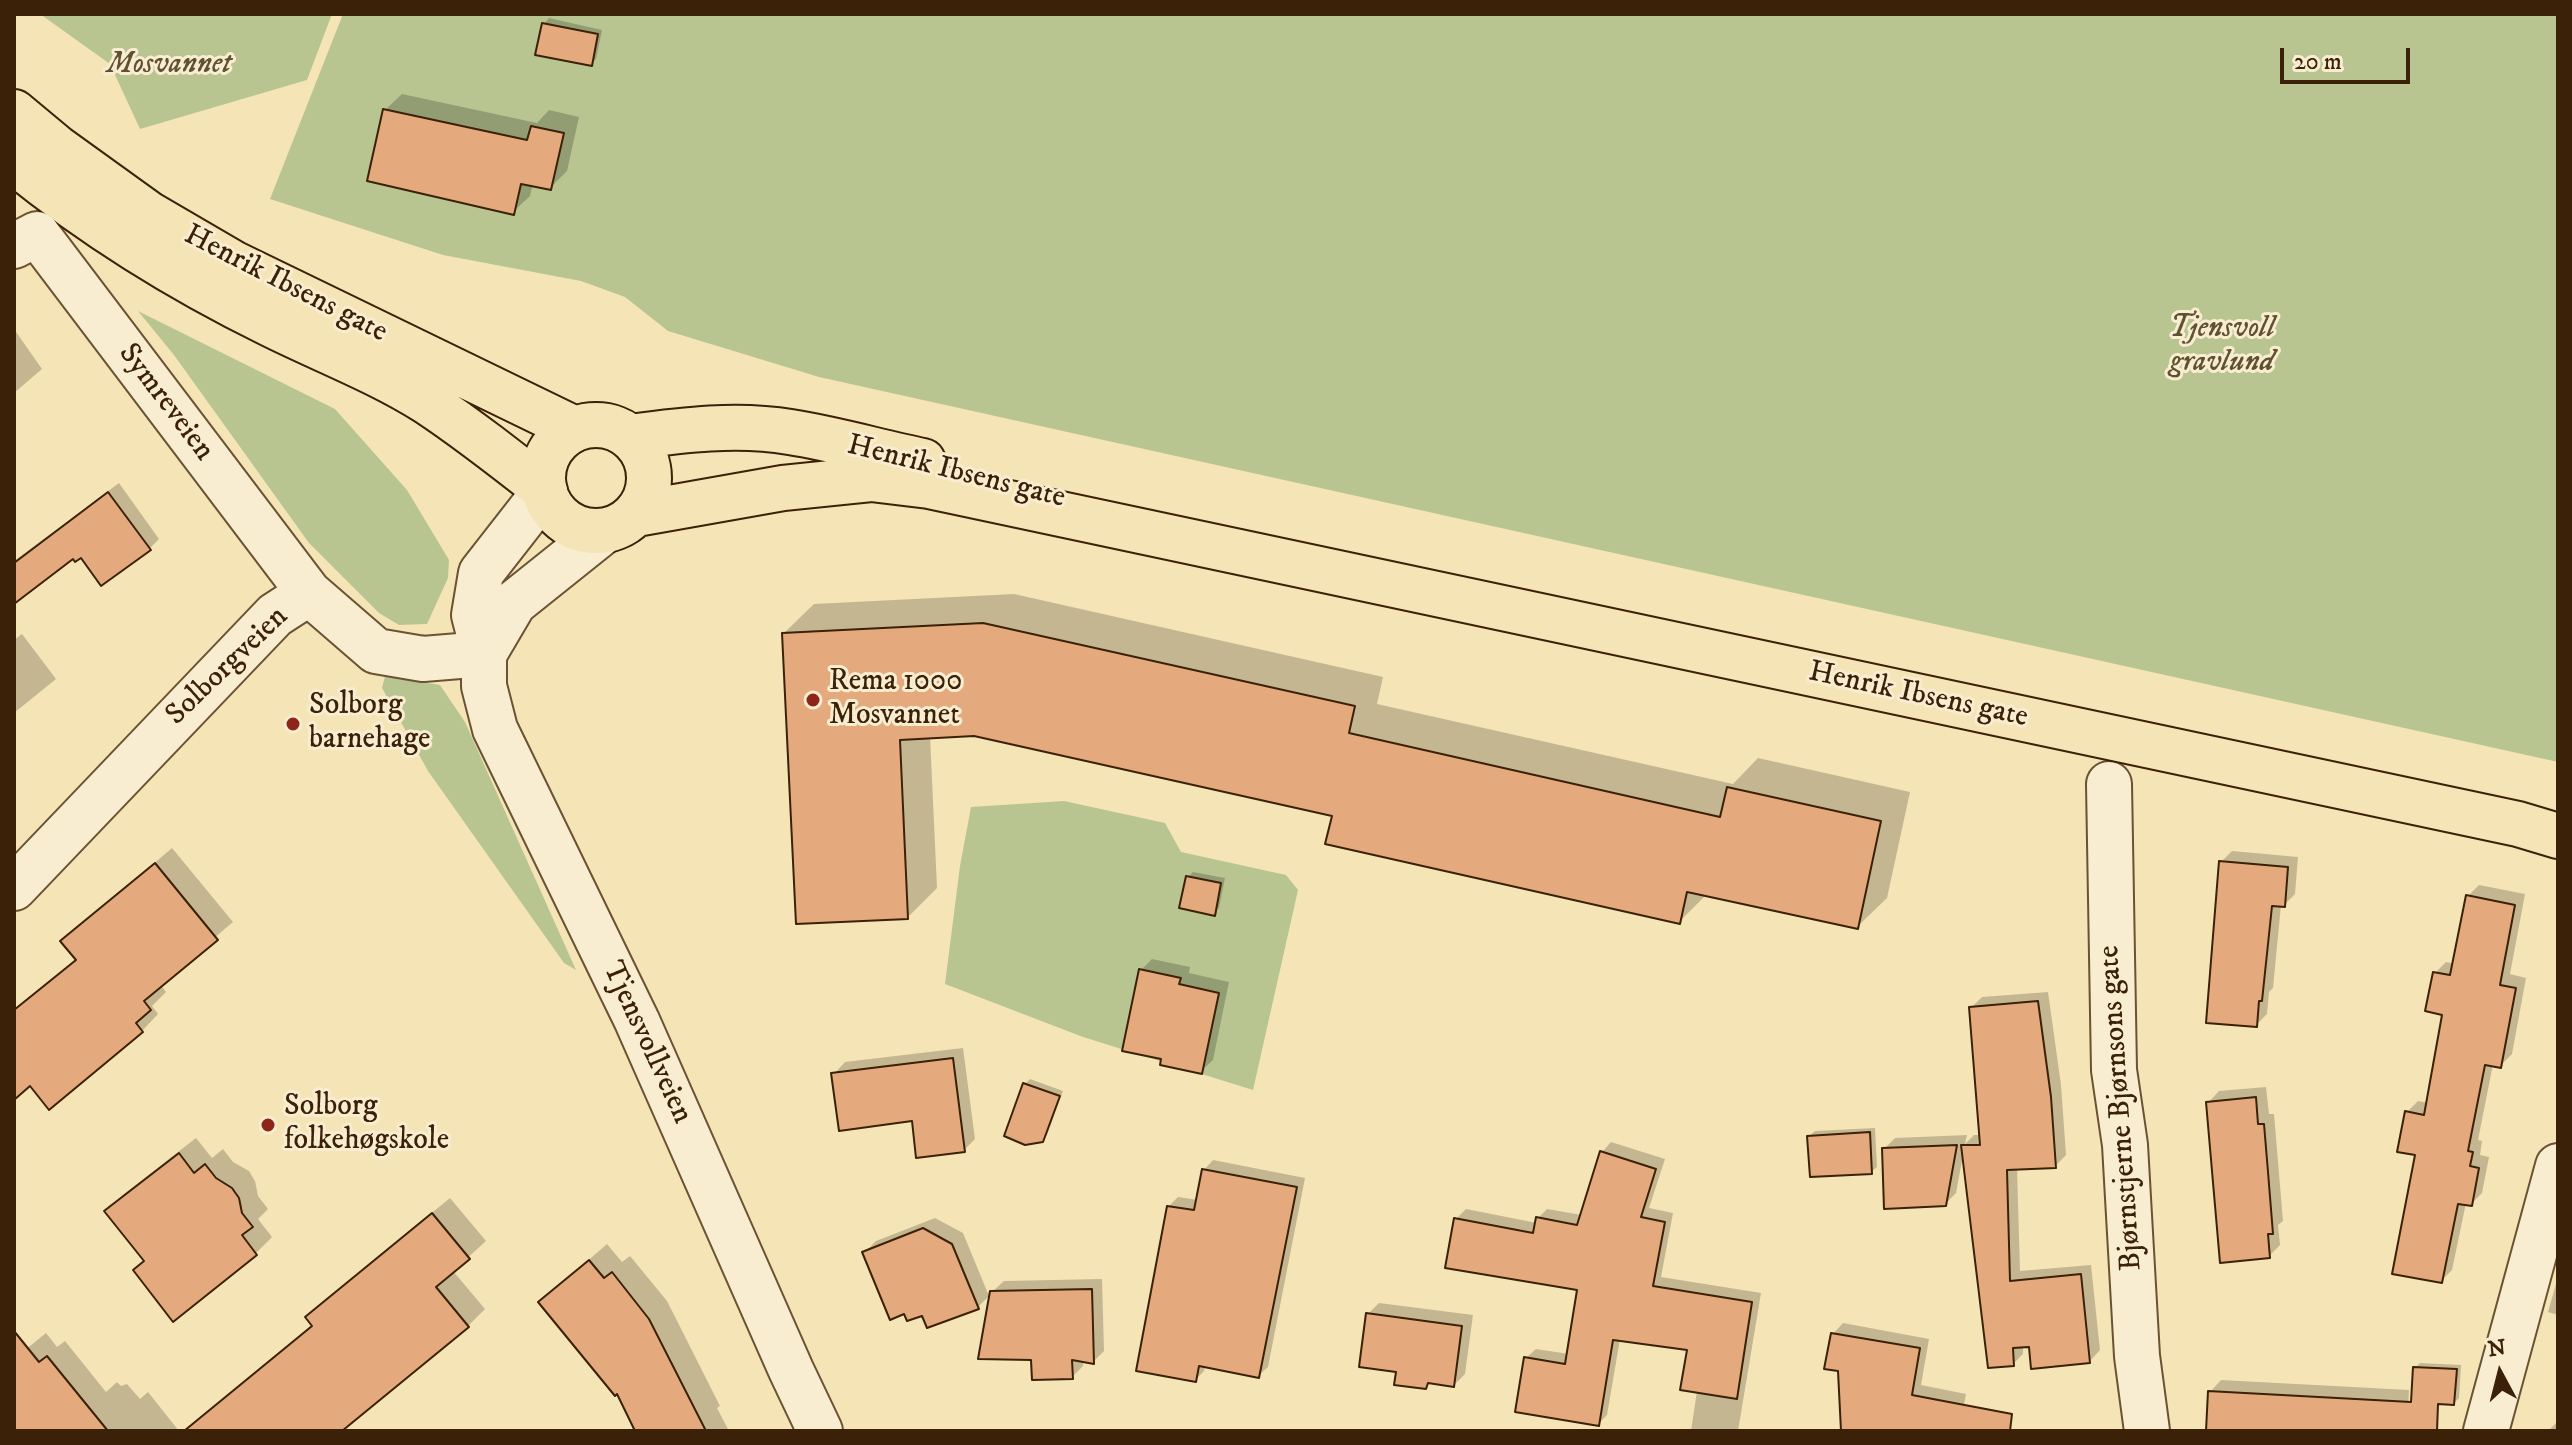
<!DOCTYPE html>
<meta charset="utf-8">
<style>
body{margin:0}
#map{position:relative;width:2572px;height:1445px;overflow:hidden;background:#f5e4b6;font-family:"IM FELL DW Pica",serif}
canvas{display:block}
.frame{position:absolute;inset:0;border:16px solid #3b2107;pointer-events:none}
.north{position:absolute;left:2460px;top:1333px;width:80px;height:80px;-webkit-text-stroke:6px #f8edd0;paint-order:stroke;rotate:353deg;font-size:22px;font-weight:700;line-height:32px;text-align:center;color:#3b2107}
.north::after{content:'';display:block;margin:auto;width:28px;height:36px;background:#3b2107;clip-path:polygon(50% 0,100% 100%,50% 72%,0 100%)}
.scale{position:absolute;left:2280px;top:48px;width:130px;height:36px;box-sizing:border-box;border:4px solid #3b2107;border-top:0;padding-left:10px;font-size:24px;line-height:28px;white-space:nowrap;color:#3b2107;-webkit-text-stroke:6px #f8edd0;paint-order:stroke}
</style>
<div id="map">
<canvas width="2572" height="1445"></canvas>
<div class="frame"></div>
<div class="north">N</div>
<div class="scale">20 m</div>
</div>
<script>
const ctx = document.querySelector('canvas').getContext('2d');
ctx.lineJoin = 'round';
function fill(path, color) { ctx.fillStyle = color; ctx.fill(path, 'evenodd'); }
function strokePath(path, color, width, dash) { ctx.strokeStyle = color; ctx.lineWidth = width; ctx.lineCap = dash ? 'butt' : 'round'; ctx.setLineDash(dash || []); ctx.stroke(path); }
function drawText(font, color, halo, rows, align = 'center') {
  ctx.font = font + ' "IM FELL DW Pica",serif'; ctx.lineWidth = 6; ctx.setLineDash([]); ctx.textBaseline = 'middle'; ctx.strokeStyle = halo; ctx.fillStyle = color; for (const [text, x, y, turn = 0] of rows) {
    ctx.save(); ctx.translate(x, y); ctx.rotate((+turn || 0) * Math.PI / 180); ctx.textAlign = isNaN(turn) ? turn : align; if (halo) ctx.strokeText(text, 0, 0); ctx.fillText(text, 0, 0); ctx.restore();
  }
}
const green = new Path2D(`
 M 40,14 L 332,14 L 307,80 L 140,129 L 110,64 Z
 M 343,14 L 2558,14 L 2558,762 L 819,377 L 668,331 L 625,297 L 581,281 L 443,255 L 270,199 Z
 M 138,311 L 335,409 L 407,490 L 449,560 L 448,578 L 427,624 L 399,625 L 379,613 L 309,543 L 174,355 Z
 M 385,676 L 440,685 L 465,722 L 576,970 L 564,963 L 428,771 L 382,688 Z
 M 1064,801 L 1165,823 L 1181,852 L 1286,875 L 1298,890 L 1253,1090 L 1083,1037 L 945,984 L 960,866 L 971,807 Z`);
const shadow = new Path2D(`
 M 549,18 L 602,30 L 596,59 L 591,64 L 544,24 Z
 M 402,94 L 537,123 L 549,110 L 579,117 L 567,171 L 550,188 L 533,184 L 530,196 L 513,212 L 385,110 Z
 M 14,329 L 42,369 L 14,393 Z
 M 119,483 L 159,539 L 149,549 L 74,556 L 14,602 L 14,561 Z
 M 1014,594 L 1383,677 L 1377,704 L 1733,784 L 1758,758 L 1910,792 L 1887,898 L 1857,927 L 1707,894 L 1679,922 L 1334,815 L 974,734 L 930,736 L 937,888 L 908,917 L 784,633 L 814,604 Z
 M 22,634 L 56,679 L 14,713 L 14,640 Z
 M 172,848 L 233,922 L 160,984 L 166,992 L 152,1006 L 158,1014 L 142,1031 L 30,1084 L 14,1078 L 14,1010 L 77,958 L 63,941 Z
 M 2232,851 L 2298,857 L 2295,894 L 2284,905 L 2281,905 L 2273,988 L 2269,992 L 2267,1014 L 2256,1025 L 2221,862 Z
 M 1193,872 L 1225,878 L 1219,908 L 1214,913 L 1188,877 Z
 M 2479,885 L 2525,894 L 2510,974 L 2526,978 L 2512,1054 L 2500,1066 L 2493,1064 L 2478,1140 L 2482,1141 L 2480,1155 L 2489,1157 L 2482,1193 L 2471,1204 L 2466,1203 L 2452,1270 L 2441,1281 L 2417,1153 L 2407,1112 L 2418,1101 L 2428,1103 L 2445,1013 L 2435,973 L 2446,962 L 2455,964 L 2468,896 Z
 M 1152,959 L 1190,967 L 1189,973 L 1229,982 L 1213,1060 L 1201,1071 L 1141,970 Z
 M 2048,992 L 2061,1085 L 2066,1155 L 2055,1166 L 2017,1168 L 2020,1271 L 2091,1265 L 2100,1350 L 2090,1361 L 2031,1344 L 2023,1345 L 2023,1354 L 2013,1364 L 1963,1155 L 1956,1193 L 1945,1204 L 1884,1149 L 1895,1138 L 1967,1135 L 1965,1144 L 1974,1135 L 1981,1135 L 1971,1008 L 1982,997 Z
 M 963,1048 L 975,1139 L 964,1150 L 834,1074 L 845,1062 Z
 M 1030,1079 L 1063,1091 L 1047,1135 L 1042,1141 L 1025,1084 Z
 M 2266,1087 L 2269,1114 L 2274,1114 L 2283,1221 L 2278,1225 L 2280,1245 L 2269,1256 L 2208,1103 L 2219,1091 Z
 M 1875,1128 L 1877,1167 L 1871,1172 L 1809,1136 L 1815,1131 Z
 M 196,1138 L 212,1158 L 223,1149 L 233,1162 L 249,1171 L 255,1181 L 258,1196 L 268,1209 L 258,1219 L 272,1237 L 256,1253 L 173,1319 L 146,1260 L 107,1211 L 124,1194 Z
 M 1611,1142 L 1665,1159 L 1649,1208 L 1673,1213 L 1661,1277 L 1761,1293 L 1738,1431 L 1691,1431 L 1697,1391 L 1689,1349 L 1620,1339 L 1607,1415 L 1598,1424 L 1526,1358 L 1536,1349 L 1569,1354 L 1580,1288 L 1456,1219 L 1466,1209 L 1537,1223 L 1538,1218 L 1547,1209 L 1582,1215 L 1602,1152 Z
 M 1213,1160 L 1305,1178 L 1268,1367 L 1258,1376 L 1205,1366 L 1204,1371 L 1195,1380 L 1169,1206 L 1178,1197 L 1198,1200 L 1204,1170 Z
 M 450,1198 L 486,1241 L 453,1271 L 485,1309 L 468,1326 L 339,1431 L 183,1431 L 313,1324 L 307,1317 L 324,1301 Z
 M 935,1218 L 963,1233 L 989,1296 L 978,1307 L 923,1313 L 865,1252 L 876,1241 Z
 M 607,1244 L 622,1262 L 630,1256 L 667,1301 L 720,1406 L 717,1408 L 729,1431 L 638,1431 L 618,1391 L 540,1302 Z
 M 2558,1277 L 2558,1315 L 2548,1312 Z
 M 1102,1279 L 1104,1351 L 1093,1362 L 1083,1360 L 1083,1366 L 1072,1377 L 1033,1358 L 992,1292 L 1004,1281 Z
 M 1379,1303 L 1473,1315 L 1465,1374 L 1454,1385 L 1432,1381 L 1426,1387 L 1398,1370 L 1368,1314 Z
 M 1843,1323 L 1929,1339 L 1921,1385 L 1966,1394 L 1959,1431 L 1843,1431 L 1840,1369 L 1833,1334 Z
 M 46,1333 L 57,1347 L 65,1341 L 106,1392 L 117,1382 L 121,1386 L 127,1384 L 140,1399 L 148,1392 L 179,1431 L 14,1431 L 14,1359 Z
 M 2420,1363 L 2461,1365 L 2459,1398 L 2454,1403 L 2415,1368 Z
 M 2221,1380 L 2409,1390 L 2407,1431 L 2208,1431 L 2210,1392 Z
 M 2558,1421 L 2558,1431 L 2548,1431 Z`);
const building = new Path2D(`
 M 542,23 L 598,34 L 592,66 L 535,55 Z
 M 383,109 L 527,140 L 531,126 L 564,133 L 551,190 L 521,184 L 514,215 L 367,181 Z
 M 108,492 L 151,550 L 101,586 L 81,558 L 75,562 L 73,559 L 14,604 L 14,563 Z
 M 983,623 L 1355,706 L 1349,733 L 1720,817 L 1727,787 L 1881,821 L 1858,929 L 1687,892 L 1680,924 L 1325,844 L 1332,816 L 974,736 L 900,740 L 908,919 L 796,924 L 782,633 Z
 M 2219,861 L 2288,867 L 2285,907 L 2272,906 L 2262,1001 L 2259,1001 L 2257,1027 L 2206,1023 Z
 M 155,863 L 218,940 L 144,1001 L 151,1010 L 136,1023 L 143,1032 L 49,1110 L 30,1086 L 14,1100 L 14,1010 L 76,960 L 60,941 Z
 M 1186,876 L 1221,883 L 1215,916 L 1179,908 Z
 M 2466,895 L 2515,905 L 2500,985 L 2516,988 L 2501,1068 L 2485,1065 L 2468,1151 L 2473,1152 L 2470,1166 L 2479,1168 L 2472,1206 L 2458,1204 L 2442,1283 L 2392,1274 L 2415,1155 L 2397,1152 L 2405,1111 L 2424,1115 L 2442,1015 L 2425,1011 L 2433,972 L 2450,975 Z
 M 1139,969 L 1181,978 L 1179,984 L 1219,993 L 1202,1074 L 1160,1065 L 1161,1059 L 1122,1051 Z
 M 2038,1001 L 2051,1097 L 2056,1168 L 2007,1170 L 2010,1281 L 2081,1274 L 2090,1363 L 2031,1369 L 2029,1347 L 2013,1348 L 2014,1366 L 1988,1368 L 1961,1145 L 1980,1145 L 1969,1007 Z
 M 953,1058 L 965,1152 L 916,1158 L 912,1121 L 839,1131 L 831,1073 Z
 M 1023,1083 L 1060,1096 L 1043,1142 L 1025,1145 L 1004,1136 Z
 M 2256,1097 L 2258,1124 L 2264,1124 L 2268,1172 L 2273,1234 L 2268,1234 L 2270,1258 L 2220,1263 L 2206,1102 Z
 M 1870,1132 L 1872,1174 L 1810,1177 L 1807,1136 Z
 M 1957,1145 L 1946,1206 L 1884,1209 L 1882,1148 Z
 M 1600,1151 L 1656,1169 L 1641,1217 L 1665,1222 L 1653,1286 L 1752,1302 L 1737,1399 L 1680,1390 L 1687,1350 L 1613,1340 L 1599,1426 L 1515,1412 L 1524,1357 L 1565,1364 L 1577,1290 L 1445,1268 L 1454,1218 L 1533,1233 L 1536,1217 L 1577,1225 Z
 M 179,1153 L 194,1173 L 205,1164 L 216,1178 L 232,1188 L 239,1198 L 242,1213 L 253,1227 L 242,1235 L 257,1255 L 173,1322 L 133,1270 L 144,1261 L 104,1211 Z
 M 1202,1169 L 1297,1187 L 1259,1378 L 1199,1366 L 1196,1382 L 1136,1371 L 1167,1206 L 1194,1210 Z
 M 432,1213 L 470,1259 L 436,1287 L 469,1327 L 342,1431 L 184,1431 L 312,1326 L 305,1317 Z
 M 923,1228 L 952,1244 L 979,1309 L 927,1328 L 922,1316 L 907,1321 L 904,1314 L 890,1320 L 862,1252 Z
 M 589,1260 L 604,1278 L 612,1272 L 649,1319 L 706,1431 L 635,1431 L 617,1394 L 615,1396 L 538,1302 Z
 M 1092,1289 L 1094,1364 L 1072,1360 L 1073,1379 L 1032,1380 L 1031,1360 L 978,1359 L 990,1291 Z
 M 1366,1313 L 1462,1326 L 1454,1387 L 1428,1383 L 1426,1389 L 1394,1385 L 1396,1372 L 1359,1367 Z
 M 14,1331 L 39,1362 L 47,1356 L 108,1431 L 14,1431 Z
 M 1831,1333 L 1920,1348 L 1912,1395 L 2012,1414 L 2010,1431 L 1841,1431 L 1838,1371 L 1824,1369 Z
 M 2413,1367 L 2457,1369 L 2454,1405 L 2438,1404 L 2437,1431 L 2206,1431 L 2208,1391 L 2411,1402 Z`);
const minor = new Path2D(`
 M 14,246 L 37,234 L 309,593
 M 2109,784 L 2114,1070 L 2125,1145 L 2137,1356 L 2147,1431
 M 14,888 L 275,615 L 309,593 L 376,651 L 423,659 L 484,654
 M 2486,1431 L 2558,1166`);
const tertiary = new Path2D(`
 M 545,491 L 481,573 L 474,615 L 484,654 L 484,686 L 495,729 L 637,1021 L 791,1370 L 820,1431
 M 484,654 L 514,603 L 604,531`);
const primary = new Path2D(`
 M 14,112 L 56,147 L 149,214 L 233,263 L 575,429
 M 14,162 C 92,225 180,280 270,324 C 322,350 378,371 427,402 C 468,429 506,459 544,489
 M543 478a53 53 0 1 1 106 0a53 53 0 1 1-106 0Z
 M 630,437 C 683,430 737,423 790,432 C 835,439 879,452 923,461
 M 636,514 L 783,488 L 871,479 L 929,486 L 2518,824 L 2558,836`);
const markers = [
 [813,700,8,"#8f2418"],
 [293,724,8,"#8f2418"],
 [268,1125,8,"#8f2418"]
];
const parkNames = [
 ["Mosvannet",169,66],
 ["Tjensvoll",2222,330],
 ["gravlund",2222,364]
];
const streetNames = [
 ["Henrik Ibsens gate",285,285,27],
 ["Symreveien",165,403,53],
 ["Henrik Ibsens gate",956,473,14],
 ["Solborgveien",228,667,-44],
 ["Henrik Ibsens gate",1918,696,12],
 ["Tjensvollveien",646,1043,65],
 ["Bjørnstjerne Bjørnsons gate",2122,1108,-94]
];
const poiNames = [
 ["Rema 1000",829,683],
 ["Mosvannet",829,717],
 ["Solborg",309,707],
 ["barnehage",309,741],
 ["Solborg",284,1108],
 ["folkehøgskole",284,1142]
];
fill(green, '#b8c591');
fill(shadow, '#0003');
fill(building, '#e4aa7d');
strokePath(building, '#3b2107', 2);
strokePath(minor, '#6a5233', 48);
strokePath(tertiary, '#6a5233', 48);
strokePath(primary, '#3b2107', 48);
strokePath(minor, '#f8edd0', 44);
strokePath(tertiary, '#f8edd0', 44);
strokePath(primary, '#f5e4b6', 44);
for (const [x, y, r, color] of markers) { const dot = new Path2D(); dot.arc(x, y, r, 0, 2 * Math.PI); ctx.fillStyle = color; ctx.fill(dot); strokePath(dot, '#f8edd0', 3); }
drawText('italic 30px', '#605230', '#f8edd0', parkNames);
drawText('30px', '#3b2107', '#f8edd0', streetNames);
drawText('30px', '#3b2107', '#f8edd0', poiNames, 'left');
</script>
